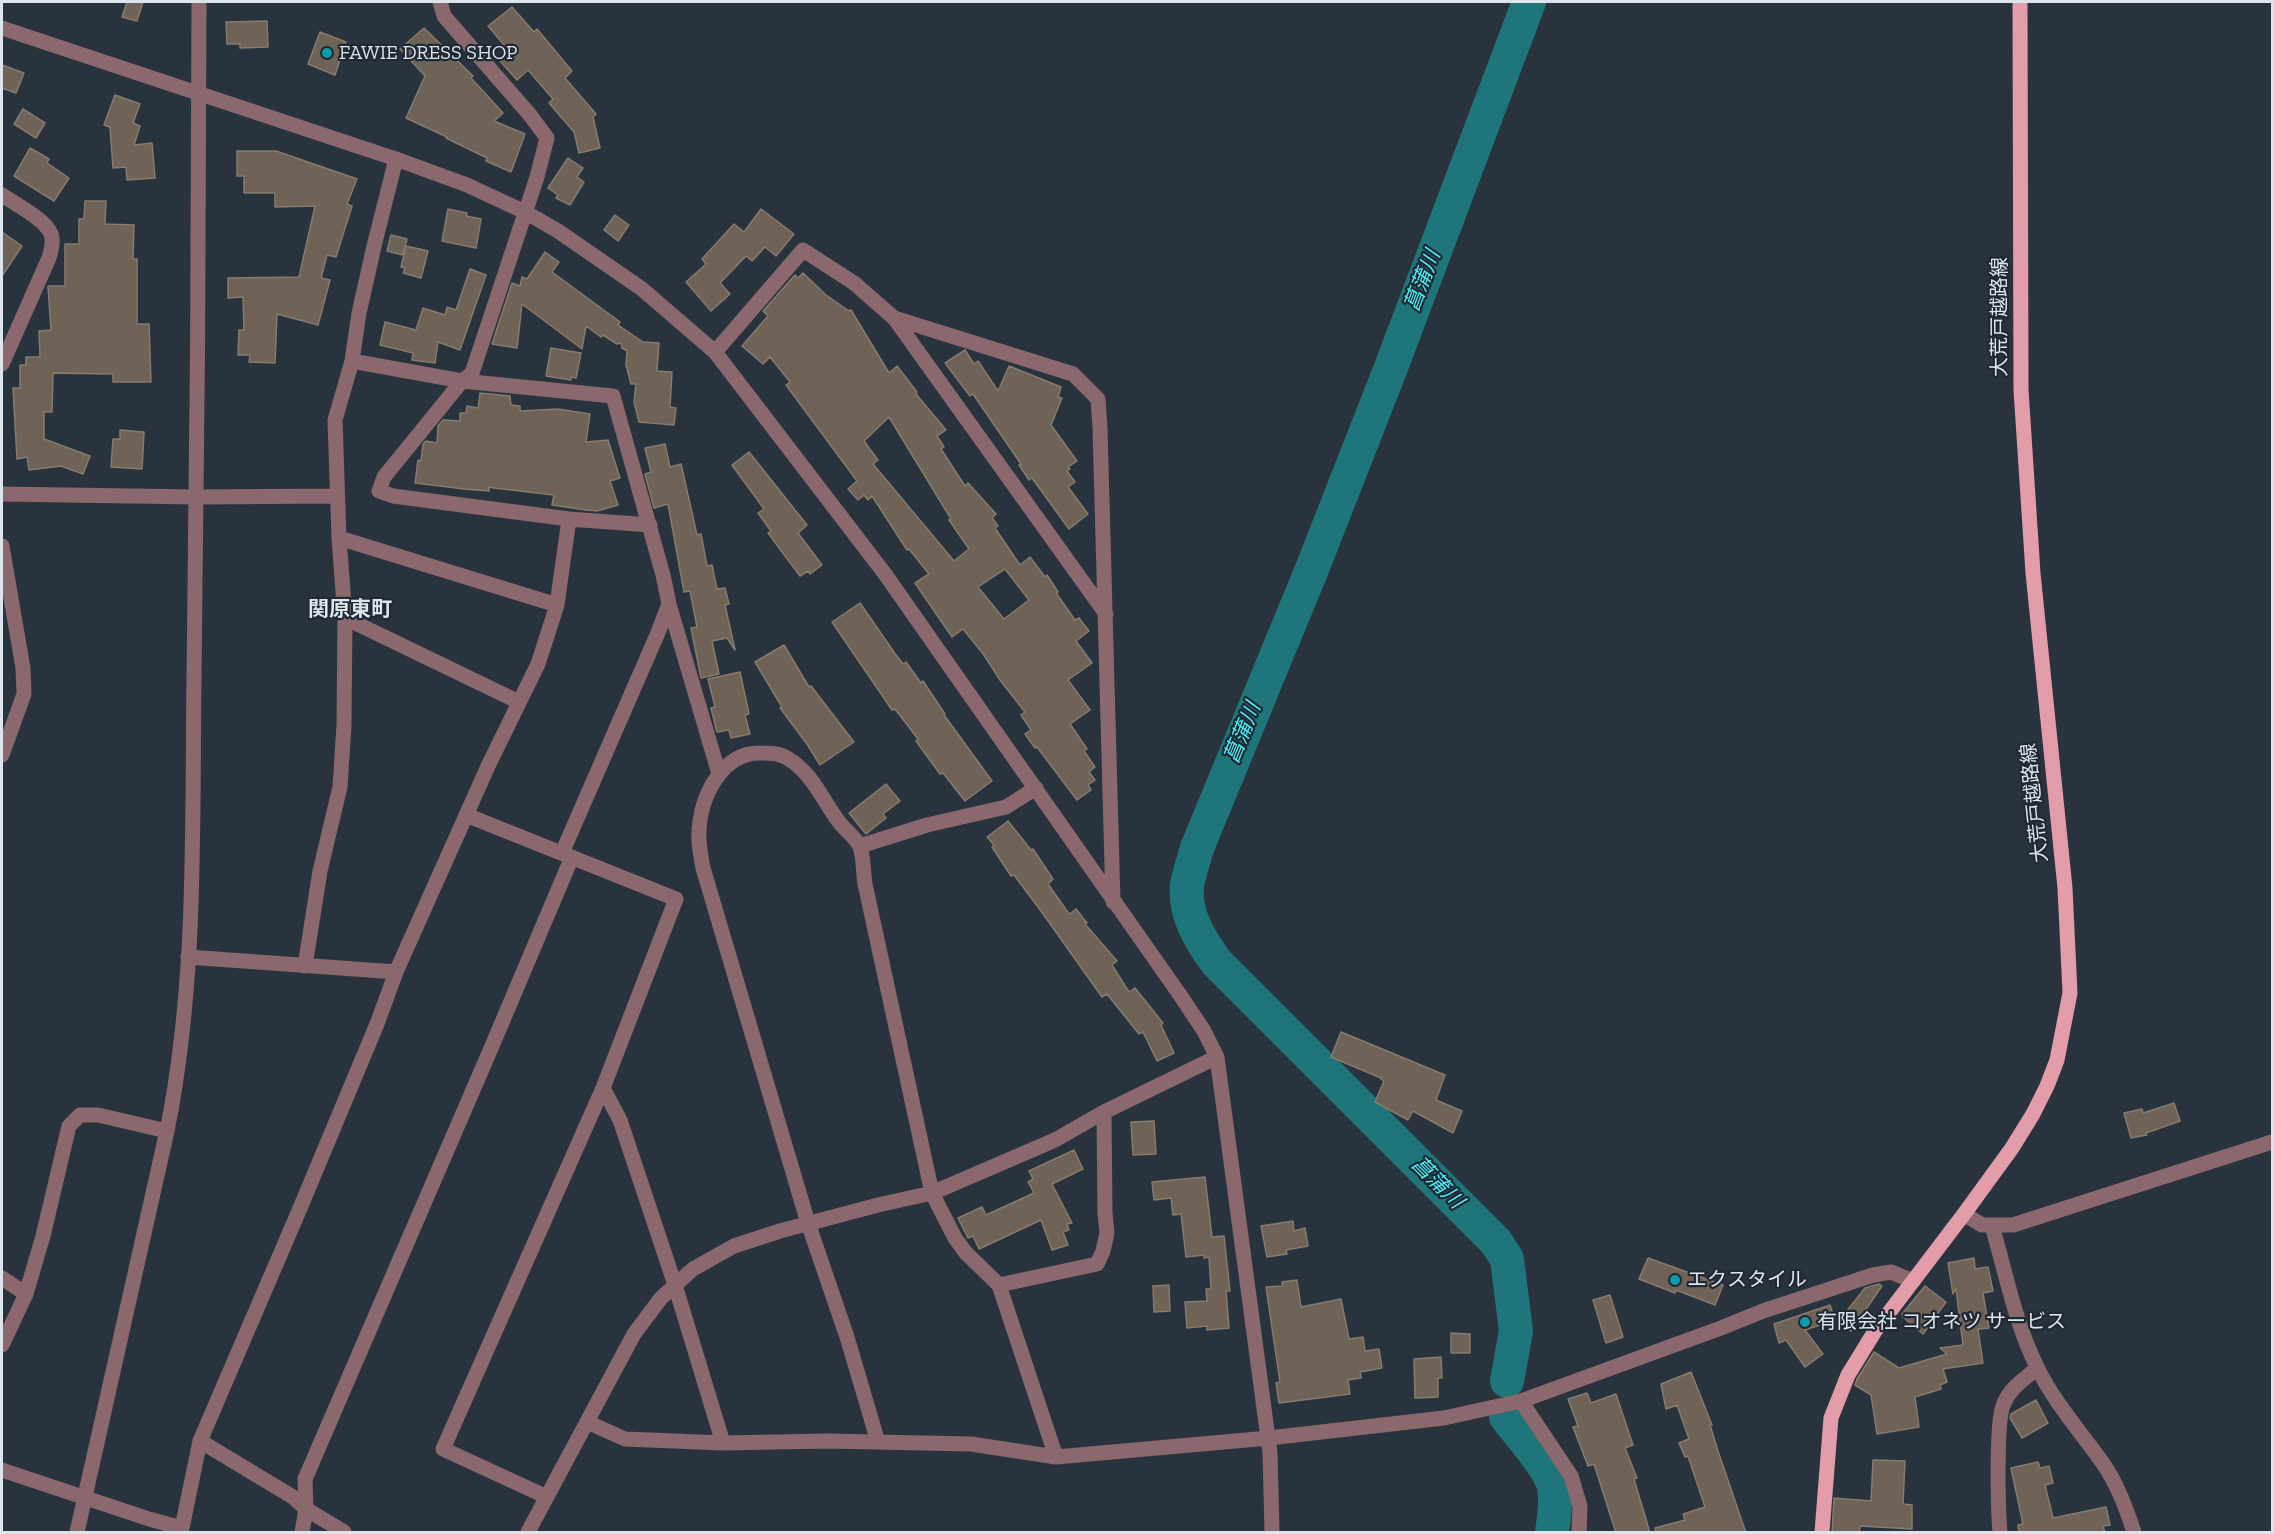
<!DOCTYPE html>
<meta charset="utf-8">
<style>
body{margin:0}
#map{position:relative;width:2274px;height:1534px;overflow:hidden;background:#29333e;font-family:"Zilla Slab",serif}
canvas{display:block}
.frame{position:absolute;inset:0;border:3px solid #dde4eb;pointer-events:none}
</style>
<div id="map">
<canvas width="2274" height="1534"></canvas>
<div class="frame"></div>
</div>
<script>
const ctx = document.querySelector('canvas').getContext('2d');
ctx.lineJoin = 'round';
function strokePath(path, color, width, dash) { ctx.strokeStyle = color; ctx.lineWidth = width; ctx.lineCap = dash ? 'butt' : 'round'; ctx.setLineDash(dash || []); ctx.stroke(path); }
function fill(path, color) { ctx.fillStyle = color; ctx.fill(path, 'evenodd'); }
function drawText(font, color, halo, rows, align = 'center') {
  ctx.font = font + ' "Zilla Slab","Noto Sans JP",serif'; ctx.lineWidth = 4.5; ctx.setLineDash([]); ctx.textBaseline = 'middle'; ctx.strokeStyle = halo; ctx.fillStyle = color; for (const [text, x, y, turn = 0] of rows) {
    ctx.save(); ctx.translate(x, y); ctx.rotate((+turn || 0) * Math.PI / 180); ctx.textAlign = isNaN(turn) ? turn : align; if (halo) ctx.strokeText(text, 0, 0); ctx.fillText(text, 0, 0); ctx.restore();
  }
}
const river = new Path2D(`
 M 1507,1381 L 1516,1331 L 1507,1259 L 1496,1242 L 1217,963 C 1200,940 1184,914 1187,885 C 1189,873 1194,860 1197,848 L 1312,569 L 1390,370 L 1529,2
 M 1506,1417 C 1519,1434 1549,1467 1554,1486 C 1557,1502 1554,1517 1552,1532`);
const building = new Path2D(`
 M 127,2 L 143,2 L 137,21 L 122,17 Z
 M 512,7 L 534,32 L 537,29 L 572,71 L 565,78 L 596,114 L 593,117 L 600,148 L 579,153 L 574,132 L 549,103 L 553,99 L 528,70 L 517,80 L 500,61 L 510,52 L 488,26 Z
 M 267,21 L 268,47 L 240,48 L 240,44 L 227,44 L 226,22 Z
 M 424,28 L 473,76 L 471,78 L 503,113 L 494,121 L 525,134 L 511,172 L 486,161 L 487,158 L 446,138 L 447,137 L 406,118 L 425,76 L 400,49 Z
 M 320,32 L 346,42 L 335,75 L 308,64 Z
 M 2,65 L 24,73 L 16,93 L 2,88 Z
 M 115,95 L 140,104 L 133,123 L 140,126 L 134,145 L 152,143 L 155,178 L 127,180 L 126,167 L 113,168 L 110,127 L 104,125 Z
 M 23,109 L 45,123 L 36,138 L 14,124 Z
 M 30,148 L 49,159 L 47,163 L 69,178 L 54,201 L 14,176 Z
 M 237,151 L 276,151 L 357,179 L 347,204 L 352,206 L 336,257 L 327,255 L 321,278 L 330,280 L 318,325 L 277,314 L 275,363 L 249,362 L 250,355 L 238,355 L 239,330 L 244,330 L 243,297 L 228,298 L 228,278 L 299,277 L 315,206 L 275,207 L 275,193 L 244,193 L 244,176 L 237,176 Z
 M 568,158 L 583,168 L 577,177 L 584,182 L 570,205 L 556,198 L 558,195 L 548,188 Z
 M 85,201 L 106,201 L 105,224 L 134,225 L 133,259 L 137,259 L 137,324 L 149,324 L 151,382 L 113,382 L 113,374 L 53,373 L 52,412 L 44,412 L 44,439 L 90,456 L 83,474 L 61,466 L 29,470 L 27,457 L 17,459 L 13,388 L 20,388 L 20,365 L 26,365 L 26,357 L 40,357 L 39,331 L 51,330 L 48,286 L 65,286 L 65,244 L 79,244 L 79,219 L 84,219 Z
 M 448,209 L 467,213 L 466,216 L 481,219 L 476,248 L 442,241 Z
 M 761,209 L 794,234 L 776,256 L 765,247 L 752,261 L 746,256 L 720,283 L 730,294 L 711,311 L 686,282 L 706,264 L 702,259 L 734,224 L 744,232 Z
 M 615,215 L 629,225 L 618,241 L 604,230 Z
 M 2,232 L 22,246 L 2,276 Z
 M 391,235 L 407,239 L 403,255 L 387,251 Z
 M 406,246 L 428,251 L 421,278 L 403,273 L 405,268 L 401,267 Z
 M 545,252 L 559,262 L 552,272 L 620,322 L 618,325 L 643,342 L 659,343 L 657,371 L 672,372 L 670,407 L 676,408 L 674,425 L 639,422 L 634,402 L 636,384 L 631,384 L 626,365 L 627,351 L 622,348 L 621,343 L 617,344 L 603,335 L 601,337 L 586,326 L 582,349 L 522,304 L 517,348 L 492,344 L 512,283 L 520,286 L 522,277 L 527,279 Z
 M 470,269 L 486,275 L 460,350 L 438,342 L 435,363 L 412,360 L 413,353 L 380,345 L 385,322 L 416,330 L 423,308 L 445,315 L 447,307 L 456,310 Z
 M 803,273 L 826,295 L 849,311 L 851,310 L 889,373 L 897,366 L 917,392 L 916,394 L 946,430 L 937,436 L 944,447 L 941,449 L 965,486 L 968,483 L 996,514 L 992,518 L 998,526 L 995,528 L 1020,565 L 1030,557 L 1045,577 L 1047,575 L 1058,592 L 1056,593 L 1075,620 L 1079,618 L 1089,631 L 1076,641 L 1092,663 L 1068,680 L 1090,710 L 1070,724 L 1087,749 L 1084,751 L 1095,767 L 1089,772 L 1095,780 L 1088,785 L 1091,790 L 1077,800 L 1037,747 L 1035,748 L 1025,734 L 1031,730 L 1021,715 L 1025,712 L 1000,680 L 984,655 L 963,629 L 952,637 L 941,621 L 915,583 L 929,574 L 909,549 L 907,550 L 872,496 L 868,500 L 864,495 L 858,500 L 848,489 L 857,481 L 786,385 L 790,382 L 770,357 L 763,364 L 742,346 L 768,316 L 763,311 L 795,275 L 798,278 ZM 889,417 L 951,519 L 949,520 L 969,549 L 954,561 L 873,464 L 878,460 L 864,441 ZM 1005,569 L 1029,600 L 1004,619 L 978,587 Z
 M 551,348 L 581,353 L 576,378 L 571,377 L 571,380 L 546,376 Z
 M 965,350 L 974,364 L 978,361 L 998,391 L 1009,366 L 1061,387 L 1058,397 L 1062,398 L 1051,425 L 1077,461 L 1068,467 L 1070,469 L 1067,471 L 1075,482 L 1068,487 L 1088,514 L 1069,529 L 1032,478 L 1029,480 L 1019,465 L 1021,464 L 973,394 L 970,396 L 945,363 Z
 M 480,393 L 510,396 L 511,405 L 520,406 L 520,411 L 558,409 L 590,414 L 586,442 L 608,440 L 620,478 L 610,481 L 618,505 L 597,511 L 586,510 L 552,505 L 554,495 L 494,488 L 489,487 L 489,491 L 464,489 L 415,483 L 418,460 L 421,461 L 423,444 L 426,441 L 437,443 L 438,426 L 443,420 L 460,421 L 460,413 L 466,413 L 467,406 L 478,408 Z
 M 120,430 L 144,432 L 142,469 L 111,467 L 113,439 L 120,439 Z
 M 665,444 L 670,467 L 681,464 L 697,535 L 701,534 L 707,566 L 712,565 L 717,589 L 725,588 L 729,604 L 725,605 L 735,650 L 727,638 L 712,641 L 719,674 L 701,678 L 691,628 L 697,627 L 690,591 L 684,592 L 668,504 L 654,508 L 645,474 L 651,472 L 645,448 Z
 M 749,452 L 807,525 L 798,533 L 822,565 L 810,574 L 808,571 L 800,576 L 768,533 L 771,531 L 758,513 L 764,509 L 732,465 Z
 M 860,603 L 896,655 L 903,664 L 906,662 L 921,683 L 923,681 L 945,714 L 944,715 L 992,781 L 965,801 L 943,773 L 940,774 L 916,741 L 918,739 L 895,709 L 892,710 L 832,622 Z
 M 784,645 L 809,687 L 811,686 L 854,742 L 820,765 L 807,744 L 780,708 L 782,707 L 755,662 Z
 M 740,672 L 749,714 L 745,715 L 750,734 L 731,738 L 729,730 L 717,732 L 711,708 L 715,707 L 708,679 Z
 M 886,784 L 900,801 L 883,814 L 886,818 L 866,834 L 849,813 Z
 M 1008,821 L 1031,850 L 1033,849 L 1053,879 L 1048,884 L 1067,911 L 1070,914 L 1076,909 L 1087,923 L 1085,924 L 1117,961 L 1112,965 L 1129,992 L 1135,988 L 1163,1023 L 1161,1025 L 1174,1053 L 1157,1061 L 1143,1032 L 1139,1034 L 1107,994 L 1102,997 L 1041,911 L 1014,875 L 1011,876 L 992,847 L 994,845 L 987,837 Z
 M 1341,1032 L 1445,1075 L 1436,1100 L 1462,1111 L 1453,1133 L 1413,1111 L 1408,1120 L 1375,1102 L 1384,1081 L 1381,1079 L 1381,1078 L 1331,1057 Z
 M 2174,1103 L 2180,1121 L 2146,1133 L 2147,1135 L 2131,1138 L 2124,1113 L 2142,1109 L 2143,1113 Z
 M 1154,1121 L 1156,1154 L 1133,1155 L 1131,1122 Z
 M 1074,1150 L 1083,1169 L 1052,1184 L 1072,1223 L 1067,1224 L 1069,1230 L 1063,1232 L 1068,1245 L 1052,1250 L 1041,1220 L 979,1249 L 973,1236 L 968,1238 L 958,1218 L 982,1207 L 986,1215 L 1034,1193 L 1028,1182 L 1033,1179 L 1029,1171 Z
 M 1205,1177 L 1212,1237 L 1224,1236 L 1230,1291 L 1226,1291 L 1229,1328 L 1207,1330 L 1207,1326 L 1187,1328 L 1185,1302 L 1207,1301 L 1206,1289 L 1211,1289 L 1209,1257 L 1204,1258 L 1204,1255 L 1186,1257 L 1181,1214 L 1173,1215 L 1171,1198 L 1154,1200 L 1152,1182 Z
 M 1293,1221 L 1294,1231 L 1305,1228 L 1308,1246 L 1286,1250 L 1287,1254 L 1267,1257 L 1261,1226 Z
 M 1648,1258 L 1723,1285 L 1715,1305 L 1676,1290 L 1675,1293 L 1639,1279 Z
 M 1974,1258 L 1975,1269 L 1988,1267 L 1993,1291 L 1983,1293 L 1989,1328 L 1978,1329 L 1983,1363 L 1943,1369 L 1947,1382 L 1940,1385 L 1941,1389 L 1915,1397 L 1919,1427 L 1877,1434 L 1871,1395 L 1855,1385 L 1857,1379 L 1874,1352 L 1899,1368 L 1947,1354 L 1940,1348 L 1963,1345 L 1956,1289 L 1953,1294 L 1948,1263 Z
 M 1297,1280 L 1301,1307 L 1341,1299 L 1349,1339 L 1363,1337 L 1365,1351 L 1379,1349 L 1382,1368 L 1360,1372 L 1361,1378 L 1348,1380 L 1350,1394 L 1279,1403 L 1276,1383 L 1280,1382 L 1266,1287 L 1282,1286 L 1282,1282 Z
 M 1879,1284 L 1882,1286 L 1851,1331 L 1838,1322 L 1865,1288 Z
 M 1169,1285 L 1170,1311 L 1154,1312 L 1153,1286 Z
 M 1925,1286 L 1946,1302 L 1923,1334 L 1903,1317 L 1902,1314 Z
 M 1610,1295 L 1623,1337 L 1606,1343 L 1593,1300 Z
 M 1830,1305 L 1835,1320 L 1805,1330 L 1823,1354 L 1805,1367 L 1786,1340 L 1779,1343 L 1774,1324 Z
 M 1451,1333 L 1470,1334 L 1470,1353 L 1451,1353 Z
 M 1441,1357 L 1442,1378 L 1438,1378 L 1438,1397 L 1415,1398 L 1414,1359 Z
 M 1691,1372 L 1712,1425 L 1710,1425 L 1718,1451 L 1746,1533 L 1656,1533 L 1655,1528 L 1685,1520 L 1683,1514 L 1705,1507 L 1688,1456 L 1685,1457 L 1679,1443 L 1689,1439 L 1677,1405 L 1666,1409 L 1661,1384 Z
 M 1587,1393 L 1591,1403 L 1616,1394 L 1633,1445 L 1625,1448 L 1637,1478 L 1634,1479 L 1650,1533 L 1616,1533 L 1594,1464 L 1588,1466 L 1573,1427 L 1578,1426 L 1568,1399 Z
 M 2036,1400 L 2048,1423 L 2022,1438 L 2010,1418 L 2011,1414 Z
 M 1873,1460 L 1905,1461 L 1903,1504 L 1912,1505 L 1912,1529 L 1860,1526 L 1859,1533 L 1832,1533 L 1834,1498 L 1871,1501 Z
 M 2038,1462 L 2040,1468 L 2049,1466 L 2053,1483 L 2045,1485 L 2053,1518 L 2106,1507 L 2110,1525 L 2103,1526 L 2105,1533 L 2019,1533 L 2018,1525 L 2023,1524 L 2011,1468 Z`);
const minor = new Path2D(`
 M 440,2 L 444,16 L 530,115 L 547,138 L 537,177 L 472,373 L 462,381 L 384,477 L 379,491 L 393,496 L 569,519 L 650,525
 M 2,28 L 396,159 L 467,185 L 525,212 L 558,231 L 642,289 L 715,352 L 885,574 L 1180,995 L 1204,1031 L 1217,1057 L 1270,1453 L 1272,1532
 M 2,195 C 15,204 45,219 51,234 C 54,242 51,250 49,258 L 2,364
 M 894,318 L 1073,374 L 1098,399 L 1100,428 L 1113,902
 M 715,352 L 803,250 L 854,283 L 894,318 L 1106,614
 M 352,361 L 462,381 L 613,396 L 663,575 L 669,604 L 657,635 L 562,853
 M 2,494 L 196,497 L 337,496
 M 339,538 L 557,605
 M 2,546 L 23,668 L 24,694 L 2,755
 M 669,604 L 719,774
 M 345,618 L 519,702
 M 466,815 L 676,899 L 603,1088 L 443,1449 L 547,1497
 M 860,846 L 927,825 L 1006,807 L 1036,788
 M 188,957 L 396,972 L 489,764 L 538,664 L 557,605 L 569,519
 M 305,966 L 320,871 L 340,787 L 344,725 L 345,618 L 339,538 L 335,420 L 352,361 L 359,313 L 375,242 L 396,159
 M 603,1088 L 620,1120 L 675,1285 L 723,1443
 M 1964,1214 L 1982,1225 L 2013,1225 L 2272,1142
 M 1992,1226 C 2006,1273 2015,1323 2037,1367 C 2054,1402 2079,1430 2102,1462 C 2117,1483 2126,1508 2134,1532
 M 2,1278 L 26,1294
 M 999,1285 L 1097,1264 L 1103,1251 L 1107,1233 L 1105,1213 L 1104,1112
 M 2,1345 L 26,1294 L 43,1236 L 69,1126 L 80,1115 L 98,1115 L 167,1131
 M 1521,1401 L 1571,1476 L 1580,1506 L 1579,1532
 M 587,1422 L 625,1439 L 723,1443 L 827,1441 L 971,1444 L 1056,1457 L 1269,1438 L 1444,1418 L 1521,1401 L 1721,1328 L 1763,1311 L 1873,1275 L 1891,1272 L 1913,1281
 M 200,1441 L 293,1497 L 306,1509 L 344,1532
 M 878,1442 L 847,1337 L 808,1223 L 703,868 C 701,857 698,844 699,832 C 700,797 722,752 761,753 C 770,753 779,753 787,758 C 812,772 823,801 839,822 C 845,830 856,837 860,847 C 864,858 863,872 865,884 L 932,1193 L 955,1238 L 966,1253 L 999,1285 L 1056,1457
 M 2,1470 L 149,1519 L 182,1528 L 200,1441 L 298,1213 L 377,1024 L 396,972
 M 77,1532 L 167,1131 C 197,983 192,829 194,678 C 197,453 199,227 199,2
 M 302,1532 L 306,1509 L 305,1479 L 492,1046 L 572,857
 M 528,1532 L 634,1334 L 661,1298 L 693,1269 L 734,1246 L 780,1231 L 878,1205 L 932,1193 L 1055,1140 L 1104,1112 L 1217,1057
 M 2000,1532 C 1998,1510 1996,1423 2003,1406 C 2009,1388 2024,1380 2037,1368`);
const major = new Path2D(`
 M 1822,1532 L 1831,1418 L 1848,1375 L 1875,1331 L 1964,1214 L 2012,1148 L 2033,1114 L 2047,1086 L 2057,1060 L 2070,993 L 2065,888 L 2033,573 L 2021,390 L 2020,2`);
const markers = [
 [327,53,6,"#0f9aa8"],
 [1675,1280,6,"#0f9aa8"],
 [1805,1322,6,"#0f9aa8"]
];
const poiNames = [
 ["FAWIE DRESS SHOP",339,53],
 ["エクスタイル",1687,1280],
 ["有限会社 コオネツ サービス",1817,1322]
];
const streetNames = [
 ["大荒戸越路線",2000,317,-90],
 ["大荒戸越路線",2035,803,-96]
];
const waterNames = [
 ["菖蒲川",1423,281,-69],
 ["菖蒲川",1243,733,-68],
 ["菖蒲川",1437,1183,45]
];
const neighbourhoodNames = [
 ["関原東町",350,610]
];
strokePath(river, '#1e767a', 34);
fill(building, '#6e6356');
strokePath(building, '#867b6d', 1.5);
strokePath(minor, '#8a686e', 15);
strokePath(major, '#e29caa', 15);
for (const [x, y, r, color] of markers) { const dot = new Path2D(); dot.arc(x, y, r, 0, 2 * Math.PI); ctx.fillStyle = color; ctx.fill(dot); strokePath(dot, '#1f2934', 2); }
drawText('20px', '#dde4eb', '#1f2934', poiNames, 'left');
drawText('20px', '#dde4eb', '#1f2934', streetNames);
drawText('italic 21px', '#4eedf5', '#1f2934', waterNames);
drawText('bold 21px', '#dde4eb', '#1f2934', neighbourhoodNames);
</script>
